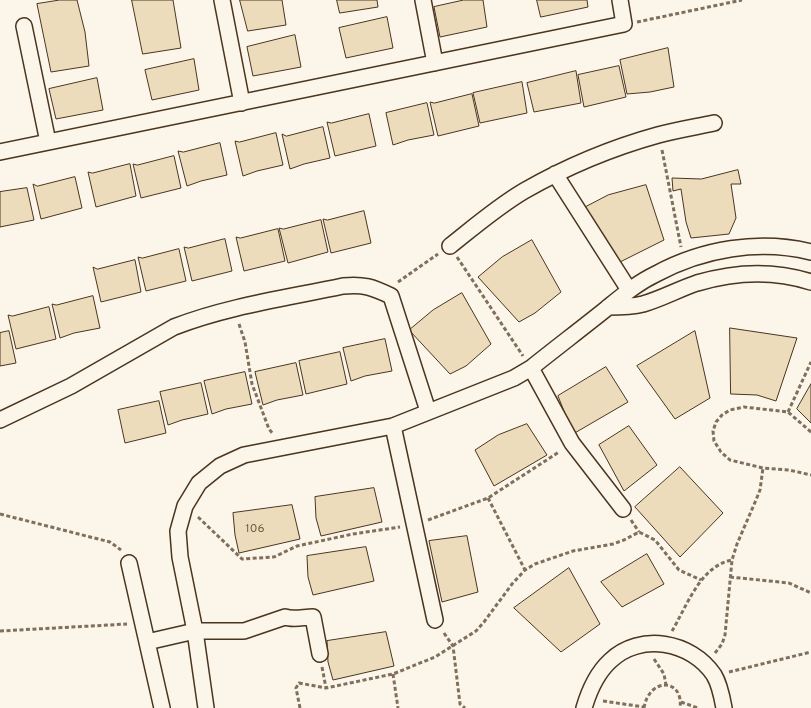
<!DOCTYPE html>
<style>
body{margin:0}
canvas{display:block;background:#fbf6e9}
</style>
<canvas width="811" height="708"></canvas>
<script>
const ctx = document.querySelector('canvas').getContext('2d');
ctx.lineJoin = 'round';
function fill(path, color) { ctx.fillStyle = color; ctx.fill(path, 'evenodd'); }
function strokePath(path, color, width, dash) { ctx.strokeStyle = color; ctx.lineWidth = width; ctx.lineCap = dash ? 'butt' : 'round'; ctx.setLineDash(dash || []); ctx.stroke(path); }
function drawText(font, color, halo, rows, align = 'center') {
  ctx.font = font + ' Overpass,sans-serif'; ctx.lineWidth = 4; ctx.setLineDash([]); ctx.textBaseline = 'middle'; ctx.strokeStyle = halo; ctx.fillStyle = color; for (const [text, x, y, turn = 0] of rows) {
    ctx.save(); ctx.translate(x, y); ctx.rotate((+turn || 0) * Math.PI / 180); ctx.textAlign = isNaN(turn) ? turn : align; if (halo) ctx.strokeText(text, 0, 0); ctx.fillText(text, 0, 0); ctx.restore();
  }
}
const building = new Path2D(`
 M 60,0 L 77,0 L 85,32 L 89,66 L 51,72 L 37,4 Z
 M 132,0 L 173,0 L 181,48 L 143,54 Z
 M 240,0 L 282,0 L 286,25 L 248,31 Z
 M 337,0 L 377,0 L 378,7 L 340,13 Z
 M 464,0 L 483,0 L 487,27 L 440,37 L 434,7 Z
 M 537,0 L 587,0 L 588,7 L 541,17 Z
 M 387,17 L 393,48 L 346,58 L 339,28 Z
 M 295,35 L 301,67 L 253,76 L 247,47 Z
 M 668,48 L 674,87 L 650,92 L 627,94 L 620,60 Z
 M 194,59 L 199,90 L 152,100 L 145,70 Z
 M 619,66 L 626,97 L 584,107 L 578,75 Z
 M 576,71 L 581,103 L 534,112 L 527,83 Z
 M 97,78 L 103,110 L 56,119 L 49,89 Z
 M 522,82 L 527,113 L 480,123 L 473,93 Z
 M 472,94 L 479,126 L 438,136 L 430,102 L 434,103 Z
 M 427,103 L 434,135 L 408,140 L 393,145 L 386,113 Z
 M 369,114 L 376,146 L 335,156 L 327,122 L 331,123 Z
 M 323,127 L 330,158 L 304,164 L 290,169 L 282,134 L 286,136 Z
 M 276,133 L 283,165 L 257,171 L 243,176 L 235,141 L 239,142 Z
 M 220,143 L 227,175 L 201,181 L 187,186 L 178,151 L 183,152 Z
 M 174,156 L 181,188 L 141,198 L 133,164 L 137,165 Z
 M 130,164 L 136,196 L 96,207 L 88,172 L 92,173 Z
 M 738,170 L 741,184 L 731,184 L 736,218 L 729,234 L 691,238 L 686,222 L 681,189 L 673,191 L 672,178 L 701,179 Z
 M 75,177 L 82,208 L 41,219 L 33,184 L 37,186 Z
 M 646,185 L 664,240 L 618,263 L 585,207 L 608,195 Z
 M 27,188 L 34,220 L 0,227 L 0,192 Z
 M 364,211 L 371,243 L 331,253 L 323,219 L 327,220 Z
 M 321,220 L 328,252 L 288,263 L 279,228 L 283,229 Z
 M 278,229 L 285,261 L 244,271 L 236,237 L 240,238 Z
 M 225,239 L 232,271 L 192,281 L 184,247 L 188,248 Z
 M 532,240 L 561,292 L 535,313 L 519,322 L 478,277 L 502,257 Z
 M 179,249 L 186,281 L 146,291 L 138,257 L 142,258 Z
 M 135,260 L 141,292 L 101,302 L 93,267 L 97,269 Z
 M 462,293 L 491,344 L 466,366 L 450,374 L 409,330 L 433,310 Z
 M 93,296 L 100,328 L 74,333 L 60,338 L 52,304 L 56,305 Z
 M 49,307 L 56,339 L 16,349 L 8,315 L 12,316 Z
 M 730,328 L 797,338 L 776,401 L 757,395 L 731,394 Z
 M 9,331 L 16,363 L 0,366 L 0,333 Z
 M 695,331 L 710,398 L 675,419 L 637,366 Z
 M 385,339 L 392,371 L 365,376 L 351,381 L 343,348 Z
 M 340,352 L 347,384 L 306,394 L 299,361 Z
 M 296,363 L 303,395 L 277,400 L 263,405 L 255,372 Z
 M 606,367 L 628,402 L 573,434 L 558,396 Z
 M 245,372 L 252,404 L 226,409 L 212,414 L 204,381 Z
 M 201,383 L 208,414 L 182,420 L 168,425 L 160,392 Z
 M 811,384 L 811,423 L 797,409 Z
 M 159,401 L 166,433 L 125,443 L 118,410 Z
 M 527,424 L 547,455 L 494,486 L 475,450 L 498,435 Z
 M 629,426 L 657,465 L 624,491 L 599,445 Z
 M 680,467 L 723,513 L 680,557 L 635,507 Z
 M 374,488 L 382,522 L 321,536 L 316,518 L 315,497 Z
 M 292,505 L 300,539 L 239,553 L 235,535 L 233,513 Z
 M 467,536 L 478,592 L 442,602 L 429,541 Z
 M 366,547 L 374,581 L 313,595 L 308,577 L 307,556 Z
 M 647,554 L 664,584 L 622,607 L 601,582 Z
 M 569,568 L 600,624 L 561,652 L 514,608 Z
 M 386,632 L 394,666 L 333,680 L 328,662 L 327,641 Z`);
const path = new Path2D(`
 M 637,22 L 742,0
 M 662,150 L 681,247
 M 457,257 L 523,356
 M 398,282 L 438,254
 M 239,324 L 245,342 L 252,384 L 269,429 L 273,434
 M 788,412 L 811,362
 M 811,432 L 788,412 L 744,407 L 730,410 L 722,415 L 716,422 L 713,431 L 714,441 L 721,452 L 730,460 L 763,468 L 789,470 L 811,475
 M 488,498 L 525,570
 M 0,514 L 110,542 L 121,550
 M 198,517 L 242,559 L 274,557 L 297,546 L 353,534 L 400,527
 M 428,520 L 488,498 L 559,452
 M 631,520 L 639,532
 M 730,577 L 789,583 L 811,593
 M 0,631 L 127,624
 M 672,631 C 687,606 700,566 732,560
 M 444,633 L 453,646 L 460,704 L 465,708
 M 715,653 L 722,644 L 725,635 L 732,560 L 737,544 L 756,500 L 760,490 L 763,468
 M 654,659 L 664,674 L 666,685
 M 322,667 L 326,688
 M 729,672 L 811,652
 M 393,674 L 398,708
 M 603,701 L 644,707
 M 681,702 L 698,708
 M 300,708 L 296,688 L 299,683 L 326,688 L 393,674 L 435,657 L 476,631 L 484,622 L 512,584 L 525,570 L 535,564 L 573,551 L 613,544 L 624,540 L 639,532 L 655,540 L 679,570 L 701,580
 M 644,708 C 649,677 684,678 680,708`);
const street = new Path2D(`
 M 222,0 L 242,103
 M 423,0 L 435,63
 M 24,26 L 48,142
 M 0,152 L 624,24 L 620,0
 M 555,174 L 629,290
 M 450,246 C 474,227 497,207 524,191 C 566,167 611,148 658,135 C 676,130 695,127 714,123
 M 608,307 C 620,307 631,307 643,304 C 661,299 679,289 697,283 C 734,272 774,270 811,282
 M 531,368 L 572,443 L 623,509
 M 0,420 L 71,386 L 174,327 C 228,306 287,298 343,286 C 364,284 372,287 391,296 L 428,411
 M 393,426 L 435,620
 M 129,563 L 162,708
 M 147,642 L 195,631 L 244,631 L 285,617 C 293,620 304,617 313,617 L 320,654
 M 206,708 L 195,631 L 180,557 L 178,531 L 185,506 L 199,483 L 220,466 L 244,455 L 393,426 L 514,378 L 531,368 C 556,348 581,329 606,309 C 622,296 637,283 656,274 C 702,249 759,239 811,252
 M 584,708 C 589,691 596,674 610,661 C 640,632 691,641 714,675 C 720,685 722,697 724,708`);
const numberNames = [
 ["106",255,530]
];
fill(building, '#ecdcbc');
strokePath(building, '#4a3520', 1);
strokePath(street, '#4a3520', 18);
strokePath(path, '#7f6f5c', 3, [4, 2.5]);
strokePath(street, '#fbf6e9', 15);
drawText('12px', '#725f47', null, numberNames);
</script>
